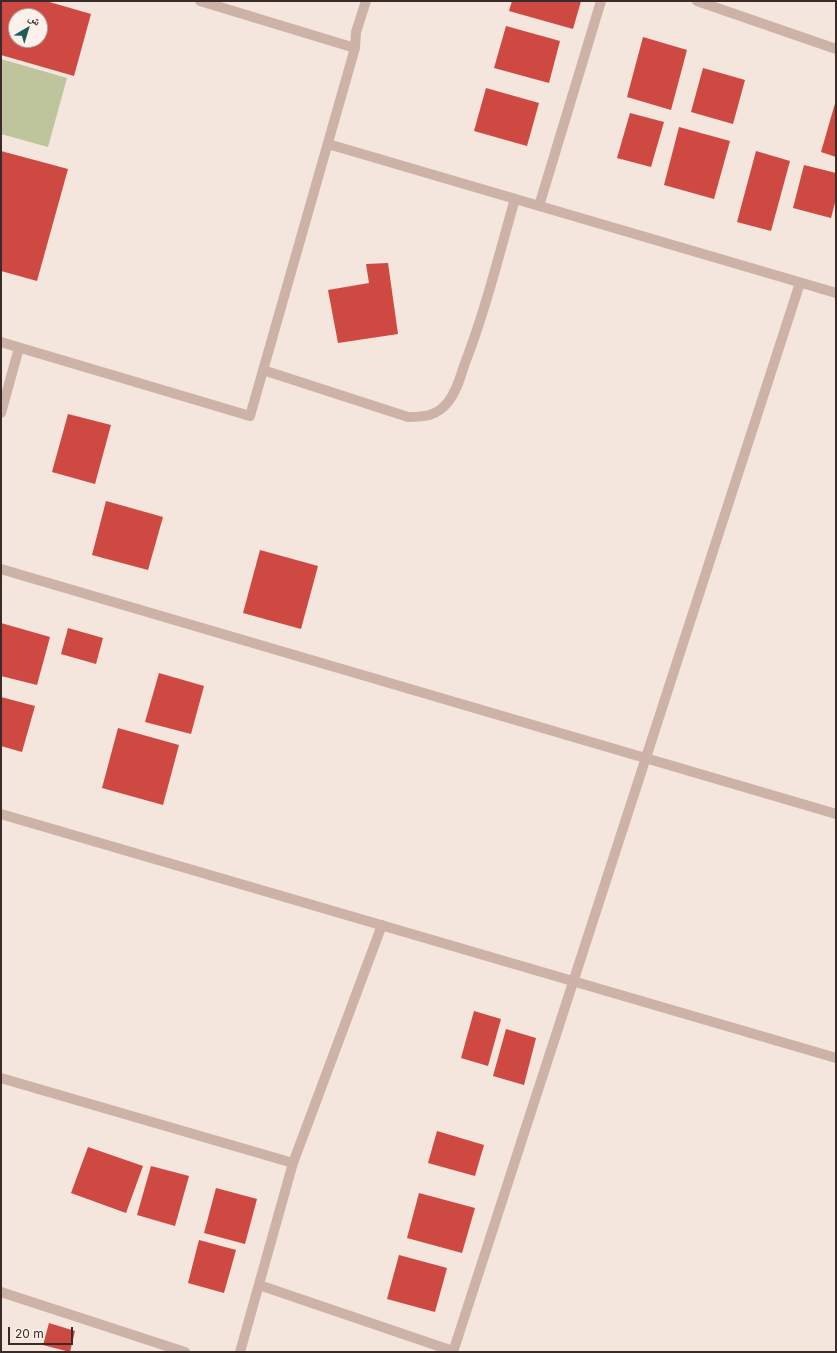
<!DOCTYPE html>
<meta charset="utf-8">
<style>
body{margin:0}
#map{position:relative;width:837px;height:1353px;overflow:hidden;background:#f4e5dd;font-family:Inter,"Noto Naskh Arabic",sans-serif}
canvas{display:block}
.frame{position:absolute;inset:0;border:2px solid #3a2b29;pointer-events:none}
.north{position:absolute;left:8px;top:8px;width:40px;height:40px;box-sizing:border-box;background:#fbf0ea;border:1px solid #aea19d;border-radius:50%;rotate:38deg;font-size:11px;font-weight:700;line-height:16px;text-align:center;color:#3a2b29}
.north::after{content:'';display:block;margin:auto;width:14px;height:18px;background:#1b5e56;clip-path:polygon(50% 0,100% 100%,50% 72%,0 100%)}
.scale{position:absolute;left:8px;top:1327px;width:65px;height:18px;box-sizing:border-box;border:2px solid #3a2b29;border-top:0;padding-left:5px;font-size:12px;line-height:14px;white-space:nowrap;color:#3a2b29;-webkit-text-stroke:3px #fbf0ea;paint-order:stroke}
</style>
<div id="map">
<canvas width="837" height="1353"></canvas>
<div class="frame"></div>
<div class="north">ش</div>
<div class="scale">20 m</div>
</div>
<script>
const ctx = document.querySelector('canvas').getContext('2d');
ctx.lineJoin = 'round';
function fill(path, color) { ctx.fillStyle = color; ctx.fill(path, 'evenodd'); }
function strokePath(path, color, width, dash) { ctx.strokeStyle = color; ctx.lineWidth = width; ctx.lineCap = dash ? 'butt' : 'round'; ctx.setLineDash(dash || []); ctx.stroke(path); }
const green = new Path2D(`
 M 1,59 L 67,78 L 48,147 L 1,134 Z`);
const building = new Path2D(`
 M 1,1 L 46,1 L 91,14 L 74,76 L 1,55 ZM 16,16 L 40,16 L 40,40 L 16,40 Z
 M 512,1 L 581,1 L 573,29 L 509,11 Z
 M 506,26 L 560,41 L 549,83 L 494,68 Z
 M 643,37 L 687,50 L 671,110 L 627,97 Z
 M 703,68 L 745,80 L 733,124 L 691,112 Z
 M 486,88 L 539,103 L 527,146 L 474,131 Z
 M 836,100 L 836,157 L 821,152 Z
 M 630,113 L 664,122 L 651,167 L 617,158 Z
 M 679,127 L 730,141 L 714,199 L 664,185 Z
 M 1,151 L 68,169 L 37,281 L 1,271 Z
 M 756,151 L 790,161 L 771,231 L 737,222 Z
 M 804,165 L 836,173 L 836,199 L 831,218 L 793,208 Z
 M 388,263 L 398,334 L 338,343 L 328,290 L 369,283 L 366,264 Z
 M 68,414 L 111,425 L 95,484 L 52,472 Z
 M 106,501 L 163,517 L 148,570 L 92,555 Z
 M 260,550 L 318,566 L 301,629 L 243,613 Z
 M 1,623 L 50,637 L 37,685 L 1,676 Z
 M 68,628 L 103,638 L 96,664 L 61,654 Z
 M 159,673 L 204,686 L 191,734 L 145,722 Z
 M 1,697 L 35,706 L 22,752 L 1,746 Z
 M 118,728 L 179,745 L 163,805 L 102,788 Z
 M 474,1011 L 501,1019 L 488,1066 L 461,1058 Z
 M 506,1029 L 536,1038 L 524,1085 L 493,1076 Z
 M 437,1131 L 484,1145 L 475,1176 L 428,1163 Z
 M 88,1147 L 143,1166 L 126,1213 L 71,1193 Z
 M 151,1166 L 189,1176 L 175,1226 L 137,1215 Z
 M 216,1188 L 257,1199 L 245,1244 L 204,1233 Z
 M 419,1193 L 475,1208 L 462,1253 L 407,1238 Z
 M 199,1240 L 236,1250 L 224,1293 L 188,1283 Z
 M 399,1255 L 447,1268 L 435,1312 L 387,1299 Z
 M 49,1323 L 75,1331 L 70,1352 L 43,1345 Z`);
const minor = new Path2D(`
 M 200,1 L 355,48
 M 697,1 L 836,49
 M 328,144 L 836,293
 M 539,206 L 601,1
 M 1,342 L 250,416 L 355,48 L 356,32 L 366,1
 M 263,370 L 408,417 C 425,417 437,416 448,402 C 457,391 461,375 465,363 C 486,309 499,254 515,199
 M 1,413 L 19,348
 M 1,569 L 836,814
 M 1,814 L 836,1058
 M 1,1078 L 293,1163
 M 259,1285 L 453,1351 L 453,1352
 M 1,1292 L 185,1352
 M 240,1352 L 293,1163 L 382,925
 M 453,1352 L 800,283`);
fill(green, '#bec49c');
fill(building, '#cd4942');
strokePath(minor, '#cdb2a8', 10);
</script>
